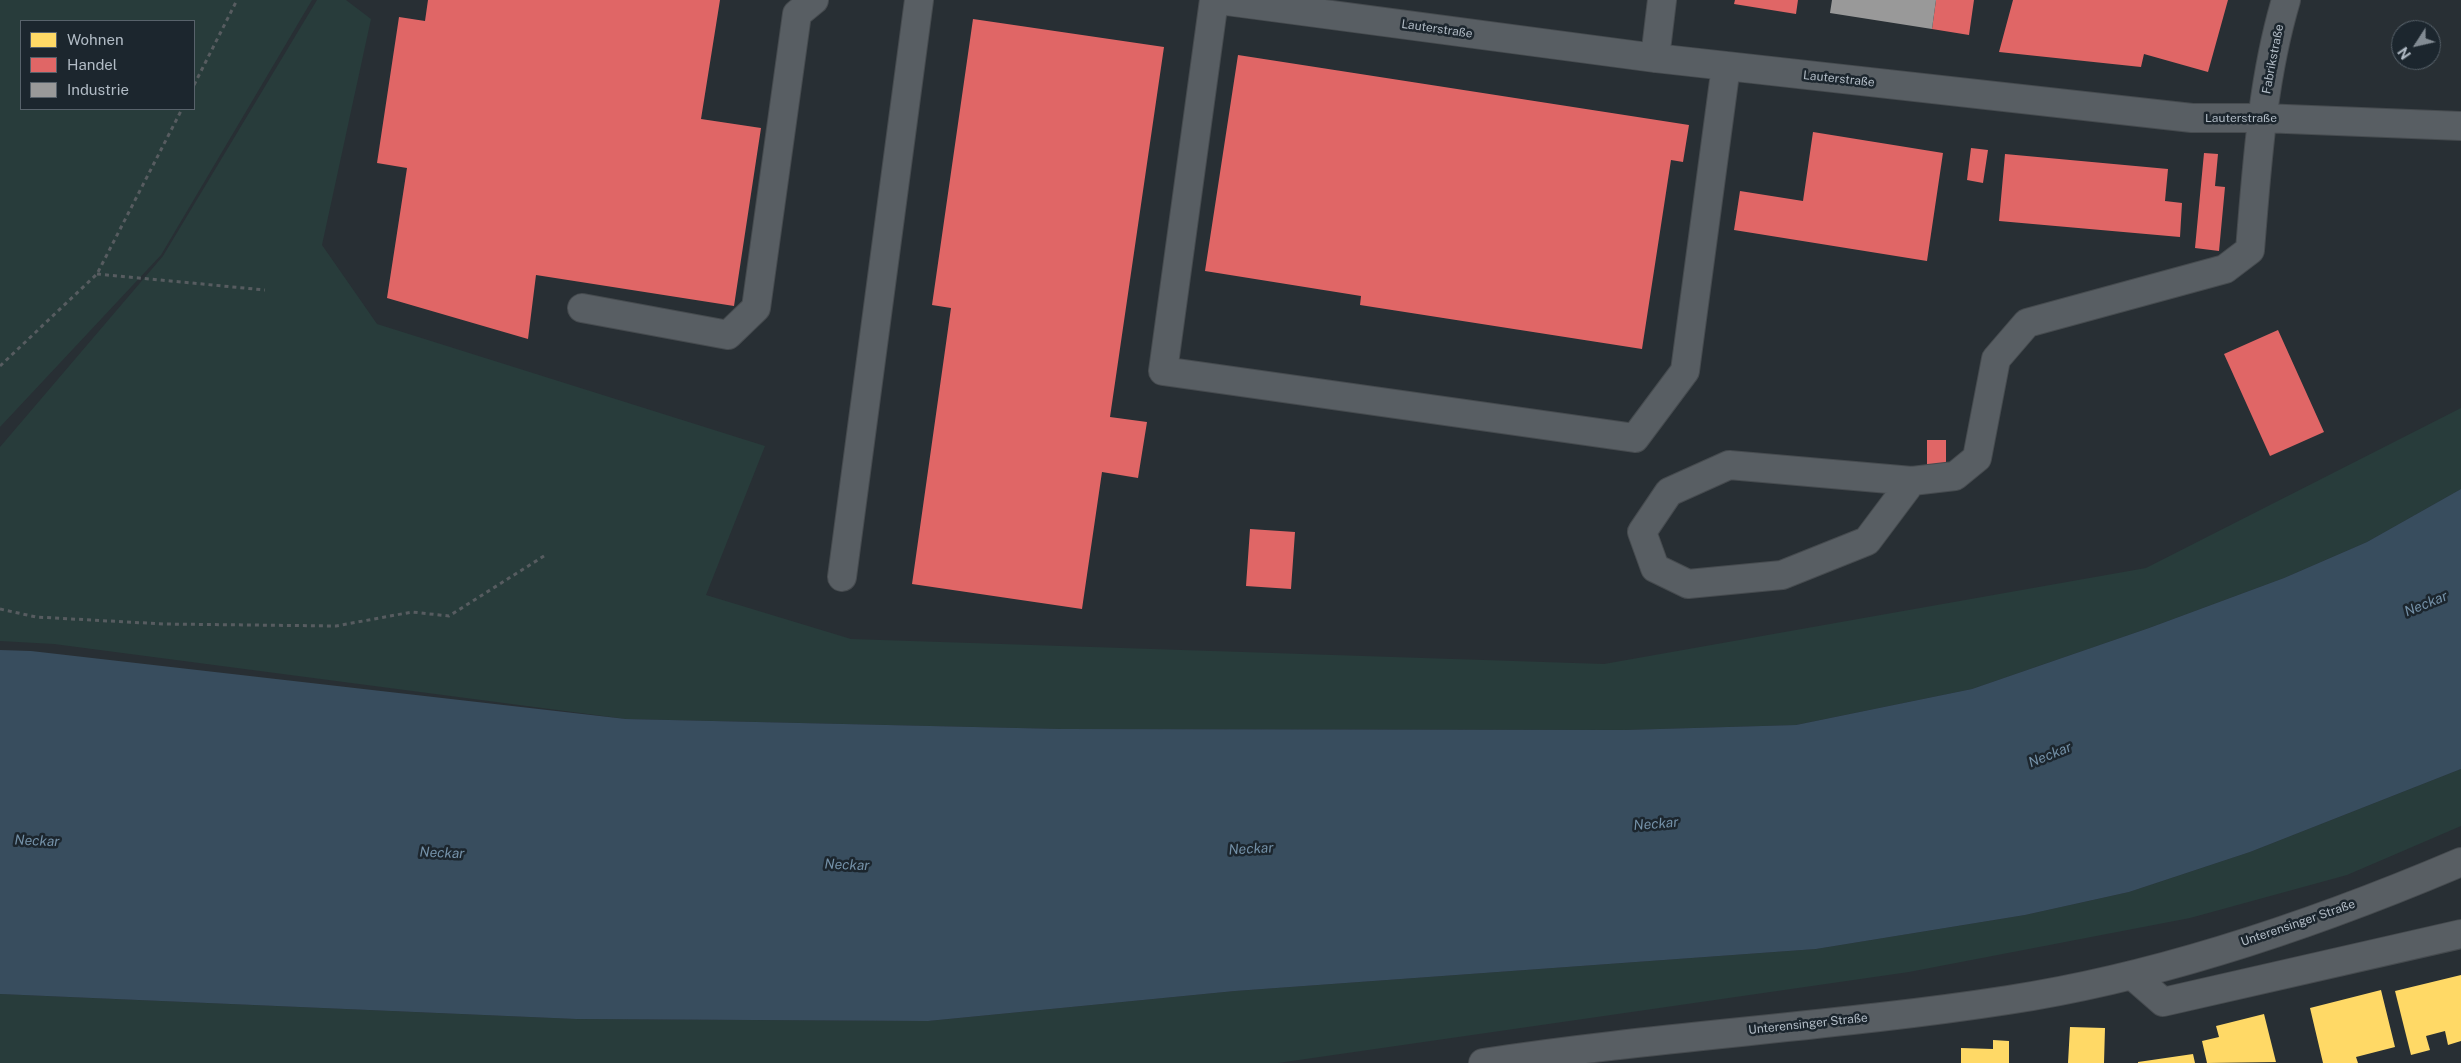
<!DOCTYPE html>
<meta charset="utf-8">
<style>
body{margin:0}
#map{position:relative;width:2461px;height:1063px;overflow:hidden;background:#282f34;font-family:"Public Sans",sans-serif}
canvas{display:block}
.legend{position:absolute;left:20px;top:20px;width:175px;height:90px;box-sizing:border-box;background:#1c262e;border:1px solid #58626b;margin:0;padding:6px 9px;list-style:none;font-size:15px;color:#b2bcc6}
.legend li{display:flex;align-items:center;gap:10px;height:25px}
.legend b{width:25px;border:1px solid #58626b}
.north{position:absolute;left:2391px;top:20px;width:50px;height:50px;box-sizing:border-box;background:#1c262e;border:1px solid #58626b;border-radius:50%;rotate:235deg;font-size:14px;font-weight:700;line-height:20px;text-align:center;color:#b2bcc6}
.north::after{content:'';display:block;margin:auto;width:18px;height:22px;background:#828b93;clip-path:polygon(50% 0,100% 100%,50% 72%,0 100%)}
</style>
<div id="map">
<canvas width="2461" height="1063"></canvas>
<ul class="legend">
<li><b style="height:14px;background:#ffd966"></b>Wohnen</li>
<li><b style="height:14px;background:#e06666"></b>Handel</li>
<li><b style="height:14px;background:#999"></b>Industrie</li>
</ul>
<div class="north">N</div>
</div>
<script>
const ctx = document.querySelector('canvas').getContext('2d');
ctx.lineJoin = 'round';
function fill(path, color) { ctx.fillStyle = color; ctx.fill(path, 'evenodd'); }
function strokePath(path, color, width, dash) { ctx.strokeStyle = color; ctx.lineWidth = width; ctx.lineCap = dash ? 'butt' : 'round'; ctx.setLineDash(dash || []); ctx.stroke(path); }
function drawText(font, color, halo, rows, align = 'center') {
  ctx.font = font + ' "Public Sans",sans-serif'; ctx.lineWidth = 5; ctx.setLineDash([]); ctx.textBaseline = 'middle'; ctx.strokeStyle = halo; ctx.fillStyle = color; for (const [text, x, y, turn = 0] of rows) {
    ctx.save(); ctx.translate(x, y); ctx.rotate((+turn || 0) * Math.PI / 180); ctx.textAlign = isNaN(turn) ? turn : align; if (halo) ctx.strokeText(text, 0, 0); ctx.fillText(text, 0, 0); ctx.restore();
  }
}
const green = new Path2D(`
 M 0,0 L 312,0 L 161,255 L 0,427 ZM 194,21 L 194,109 L 21,109 L 21,21 Z
 M 317,0 L 346,0 L 371,19 L 322,245 L 377,324 L 765,446 L 706,595 L 851,639 L 1604,664 L 2146,568 L 2461,408 L 2461,489 L 2367,542 L 2284,578 L 2149,628 L 1972,689 L 1796,725 L 1625,730 L 1061,729 L 626,719 L 54,644 L 0,641 L 0,447 L 163,256 Z
 M 2461,769 L 2461,826 L 2347,875 L 2190,918 L 1909,972 L 1278,1063 L 0,1063 L 0,994 L 576,1019 L 928,1021 L 1235,991 L 1816,949 L 2025,915 L 2129,892 L 2250,852 Z`);
const water = new Path2D(`
 M 2461,489 L 2461,769 L 2250,852 L 2129,892 L 2025,915 L 1816,949 L 1235,991 L 928,1021 L 576,1019 L 0,994 L 0,650 L 31,651 L 626,719 L 1061,729 L 1625,730 L 1796,725 L 1972,689 L 2149,628 L 2284,578 L 2367,542 Z`);
const homes = new Path2D(`
 M 2461,975 L 2461,1041 L 2448,1045 L 2445,1031 L 2426,1036 L 2430,1050 L 2411,1055 L 2395,991 Z
 M 2381,990 L 2395,1047 L 2356,1057 L 2358,1063 L 2323,1063 L 2310,1008 Z
 M 2264,1014 L 2276,1062 L 2207,1063 L 2202,1041 L 2219,1037 L 2216,1026 Z
 M 2070,1027 L 2105,1028 L 2104,1063 L 2068,1063 Z
 M 1993,1040 L 2009,1041 L 2009,1063 L 1961,1063 L 1961,1048 L 1993,1049 Z
 M 2193,1054 L 2195,1063 L 2138,1063 L 2138,1062 Z`);
const shops = new Path2D(`
 M 428,0 L 720,0 L 701,119 L 761,128 L 734,306 L 536,275 L 528,339 L 387,298 L 407,168 L 377,163 L 399,17 L 425,21 Z
 M 1735,0 L 1798,0 L 1796,14 L 1734,4 Z
 M 1936,0 L 1974,0 L 1969,35 L 1932,29 Z
 M 2013,0 L 2228,0 L 2208,72 L 2144,54 L 2141,67 L 1999,52 Z
 M 973,19 L 1164,47 L 1110,417 L 1147,422 L 1138,478 L 1102,472 L 1082,609 L 912,584 L 951,308 L 932,305 Z
 M 1238,55 L 1689,125 L 1683,162 L 1671,160 L 1642,349 L 1360,305 L 1361,296 L 1205,271 Z
 M 1813,132 L 1943,153 L 1927,261 L 1734,230 L 1740,191 L 1803,201 Z
 M 1971,148 L 1988,150 L 1983,183 L 1967,180 Z
 M 2204,153 L 2218,154 L 2215,186 L 2225,187 L 2219,251 L 2195,248 Z
 M 2005,154 L 2168,169 L 2165,201 L 2182,203 L 2180,237 L 1999,221 Z
 M 2278,330 L 2324,432 L 2270,456 L 2224,354 Z
 M 1927,440 L 1946,440 L 1946,468 L 1927,468 Z
 M 1250,529 L 1295,532 L 1291,589 L 1246,586 Z`);
const industry = new Path2D(`
 M 1832,0 L 1936,0 L 1932,29 L 1830,13 Z`);
const path = new Path2D(`
 M 194,85 L 237,0
 M 97,274 L 265,290
 M 0,366 L 97,274 L 182,109
 M 0,609 L 36,617 L 164,624 L 336,626 L 412,612 L 449,616 L 544,556`);
const minor = new Path2D(`
 M 1214,0 L 1163,371 L 1635,438 L 1685,371 L 1726,66
 M 1219,0 L 1655,58 L 2192,118 L 2262,118 L 2461,126
 M 1655,58 L 1662,0
 M 582,308 L 728,335 L 756,308 L 797,14 L 814,0
 M 1912,481 L 1867,541 L 1782,575 L 1688,584 L 1655,568 L 1642,532 L 1669,492 L 1729,465 L 1912,481 L 1955,476 L 1977,458 L 1996,359 L 2027,323 L 2225,269 L 2250,250 C 2257,166 2262,81 2286,0
 M 842,577 L 919,0
 M 2132,975 L 2163,1002 L 2461,934
 M 1483,1063 C 1657,1036 1834,1027 2008,1000 C 2159,977 2320,922 2461,862`);
const streetNames = [
 ["Lauterstraße",1437,29,8],
 ["Fabrikstraße",2273,59,-79],
 ["Lauterstraße",1839,79,6],
 ["Lauterstraße",2241,118],
 ["Unterensinger Straße",2298,923,-19],
 ["Unterensinger Straße",1808,1024,-6]
];
const waterNames = [
 ["Neckar",2426,604,-22],
 ["Neckar",2050,755,-22],
 ["Neckar",1656,824,-4],
 ["Neckar",37,841,2],
 ["Neckar",1251,849,-3],
 ["Neckar",442,853,2],
 ["Neckar",847,865,2]
];
fill(green, '#283c3b');
fill(water, '#384d5e');
fill(homes, '#ffd966');
fill(shops, '#e06666');
fill(industry, '#999');
strokePath(minor, '#464b4f', 30);
strokePath(path, '#575c60', 3, [4, 4]);
strokePath(minor, '#585e63', 28);
drawText('12px', '#b2bcc6', '#1c262e', streetNames);
drawText('italic 14px', '#7491a8', '#1c262e', waterNames);
</script>
